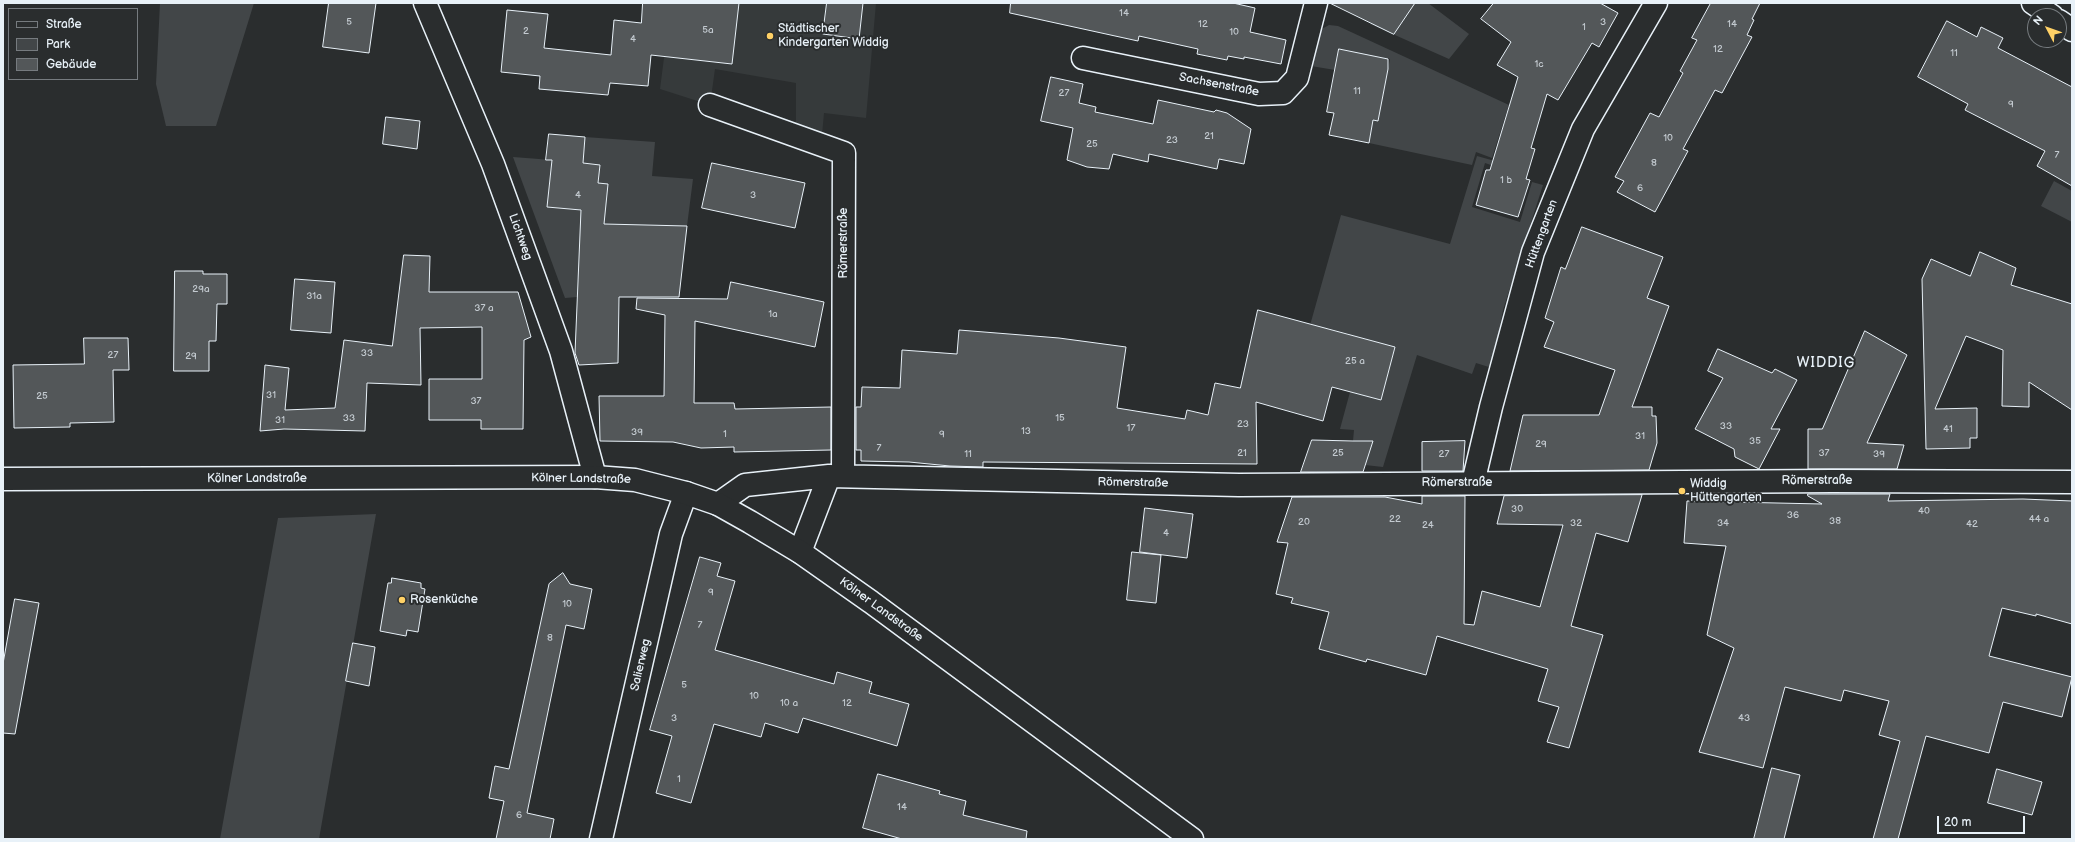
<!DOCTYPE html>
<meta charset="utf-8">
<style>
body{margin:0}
#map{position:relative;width:2075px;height:842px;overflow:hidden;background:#2a2d2e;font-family:"Balsamiq Sans",sans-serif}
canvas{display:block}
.frame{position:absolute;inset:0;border:4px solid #e8f1f8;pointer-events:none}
.legend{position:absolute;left:8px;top:8px;width:130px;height:72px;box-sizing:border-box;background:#2a2d2e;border:1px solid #767b7f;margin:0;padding:5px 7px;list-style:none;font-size:12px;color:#e8f1f8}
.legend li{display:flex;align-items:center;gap:8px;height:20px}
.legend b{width:20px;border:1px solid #767b7f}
.north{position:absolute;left:2027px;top:8px;width:40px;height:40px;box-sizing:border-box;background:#2a2d2e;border:1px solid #767b7f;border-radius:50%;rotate:311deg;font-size:11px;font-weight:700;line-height:16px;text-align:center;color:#e8f1f8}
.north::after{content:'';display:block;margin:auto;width:14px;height:18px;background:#ffd166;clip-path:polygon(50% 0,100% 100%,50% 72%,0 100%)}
.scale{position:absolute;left:1937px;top:816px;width:88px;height:18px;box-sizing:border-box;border:2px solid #e8f1f8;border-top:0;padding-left:5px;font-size:12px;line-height:14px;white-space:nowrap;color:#e8f1f8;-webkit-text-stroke:3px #2a2d2e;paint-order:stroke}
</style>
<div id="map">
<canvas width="2075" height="842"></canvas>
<div class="frame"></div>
<ul class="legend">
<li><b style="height:5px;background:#2a2d2e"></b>Straße</li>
<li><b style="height:11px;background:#424648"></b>Park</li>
<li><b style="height:11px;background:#535759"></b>Gebäude</li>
</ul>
<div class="north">N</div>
<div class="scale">20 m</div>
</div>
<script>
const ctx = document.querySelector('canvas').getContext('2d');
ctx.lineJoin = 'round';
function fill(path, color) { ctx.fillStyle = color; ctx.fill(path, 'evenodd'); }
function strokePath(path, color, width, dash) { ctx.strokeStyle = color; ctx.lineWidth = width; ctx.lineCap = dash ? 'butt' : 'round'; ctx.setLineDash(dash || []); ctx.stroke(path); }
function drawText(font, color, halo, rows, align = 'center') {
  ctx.font = font + ' "Balsamiq Sans",sans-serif'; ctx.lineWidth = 4; ctx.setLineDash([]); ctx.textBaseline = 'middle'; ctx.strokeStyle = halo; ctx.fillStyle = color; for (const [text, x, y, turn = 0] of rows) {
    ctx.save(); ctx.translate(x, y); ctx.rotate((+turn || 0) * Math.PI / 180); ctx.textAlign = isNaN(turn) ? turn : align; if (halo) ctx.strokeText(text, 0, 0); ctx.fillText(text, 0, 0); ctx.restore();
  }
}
const built = new Path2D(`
 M 671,3 L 876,3 L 866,118 L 824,113 L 822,135 L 796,127 L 796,83 L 715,69 L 710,105 L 660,89 Z`);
const green = new Path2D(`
 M 160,3 L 254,3 L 216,126 L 166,126 L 156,84 Z
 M 1415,3 L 1428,3 L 1469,34 L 1449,59 L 1370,24 Z
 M 1329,25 L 1338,26 L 1509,105 L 1492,158 L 1476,152 L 1472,165 L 1369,143 L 1373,120 L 1378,121 L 1390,59 L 1339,50 L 1335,70 L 1311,66 L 1320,30 Z
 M 585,137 L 655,142 L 652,176 L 693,179 L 687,226 L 643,225 L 626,238 L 580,237 L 577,297 L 565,298 L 513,157 L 552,160 L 547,207 L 605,213 L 608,184 L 598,183 L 600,165 L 583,163 Z
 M 1477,156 L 1502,163 L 1500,168 L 1485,163 L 1472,207 L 1520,222 L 1532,182 L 1543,185 L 1503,310 L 1492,368 L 1476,363 L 1472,374 L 1417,355 L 1383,467 L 1365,465 L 1373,441 L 1353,441 L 1354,430 L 1340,429 L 1350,392 L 1381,400 L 1395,347 L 1362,338 L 1357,357 L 1344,354 L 1349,334 L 1327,328 L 1317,365 L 1300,361 L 1341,215 L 1450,244 Z
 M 2054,181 L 2072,191 L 2072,222 L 2041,206 Z
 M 376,514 L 319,839 L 220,839 L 278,518 Z`);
const building = new Path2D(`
 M 329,3 L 376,3 L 369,53 L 323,47 Z
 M 643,3 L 739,3 L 732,64 L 651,55 L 648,86 L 610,83 L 608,95 L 539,89 L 540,76 L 501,72 L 507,10 L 548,14 L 544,48 L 611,55 L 614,20 L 641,23 Z
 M 827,3 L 863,3 L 859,39 L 823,34 Z
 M 1011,3 L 1233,3 L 1255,8 L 1250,32 L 1286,40 L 1281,64 L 1244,57 L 1244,59 L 1228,56 L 1227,60 L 1197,54 L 1198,49 L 1139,36 L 1138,41 L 1010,13 Z
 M 1330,3 L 1415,3 L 1394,34 Z
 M 1494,3 L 1600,3 L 1618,13 L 1599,47 L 1592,43 L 1558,100 L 1547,94 L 1531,148 L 1535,149 L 1526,179 L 1530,180 L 1518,217 L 1476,205 L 1486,170 L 1490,170 L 1518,77 L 1497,65 L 1511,42 L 1481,19 Z
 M 1711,3 L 1760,3 L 1752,19 L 1754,20 L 1747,35 L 1752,37 L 1722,93 L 1715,90 L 1683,149 L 1688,151 L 1655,212 L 1617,192 L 1624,181 L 1615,177 L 1650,113 L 1659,117 L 1683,73 L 1680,71 L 1697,40 L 1692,38 Z
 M 1947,21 L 1977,37 L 1981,27 L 2003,38 L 1998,48 L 2072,87 L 2072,186 L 2037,166 L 2045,151 L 1965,110 L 1968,104 L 1918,77 Z
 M 1339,49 L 1388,59 L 1388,69 L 1378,121 L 1373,120 L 1369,143 L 1329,135 L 1334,113 L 1327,112 Z
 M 1051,77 L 1083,84 L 1079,103 L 1096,107 L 1095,112 L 1153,124 L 1158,100 L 1214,112 L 1216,110 L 1227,113 L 1251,129 L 1244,164 L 1219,159 L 1217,169 L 1149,154 L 1148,162 L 1113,154 L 1109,169 L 1087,167 L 1067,160 L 1073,128 L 1041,121 Z
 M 386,117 L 420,121 L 417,149 L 383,144 Z
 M 549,134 L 585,137 L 583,163 L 600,165 L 598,183 L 608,184 L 604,224 L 687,226 L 679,297 L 619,297 L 618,363 L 579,365 L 575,353 L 581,210 L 547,207 L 552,160 L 546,160 Z
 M 712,163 L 805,183 L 795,228 L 702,208 Z
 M 1582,227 L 1663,257 L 1647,298 L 1669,306 L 1632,407 L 1652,407 L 1652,416 L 1656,416 L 1657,443 L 1649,470 L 1510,471 L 1523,415 L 1599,415 L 1615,370 L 1544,347 L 1554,322 L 1545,318 L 1561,267 L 1565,269 Z
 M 1980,252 L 2016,268 L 2011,285 L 2072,304 L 2072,410 L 2029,382 L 2029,407 L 2002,406 L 2003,350 L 1966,336 L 1935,409 L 1977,408 L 1977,438 L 1970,438 L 1970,448 L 1926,449 L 1922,279 L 1931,259 L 1970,276 Z
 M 404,255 L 430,256 L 429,292 L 518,292 L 531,337 L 524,340 L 523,429 L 481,429 L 481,420 L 429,420 L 429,379 L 482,379 L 482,327 L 420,328 L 421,385 L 367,383 L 365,431 L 284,429 L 260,431 L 265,365 L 289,368 L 285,410 L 335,408 L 344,340 L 392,346 Z
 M 175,271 L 203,271 L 203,274 L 227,274 L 227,304 L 217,304 L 216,341 L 209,341 L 209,371 L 174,371 Z
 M 295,279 L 335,282 L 331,333 L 291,330 Z
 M 731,282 L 824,302 L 815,347 L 695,321 L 694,403 L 734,403 L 735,409 L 831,407 L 831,450 L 734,452 L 734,447 L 701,448 L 673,442 L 600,441 L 599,396 L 664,396 L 665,315 L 636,309 L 637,298 L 727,299 Z
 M 1258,310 L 1395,347 L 1381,400 L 1332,387 L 1323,421 L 1256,402 L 1257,464 L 983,462 L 983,467 L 950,466 L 909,462 L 861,461 L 861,450 L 856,450 L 856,407 L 861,407 L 862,387 L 900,388 L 902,350 L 957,354 L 959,330 L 1059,338 L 1126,347 L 1117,408 L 1185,419 L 1187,410 L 1208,415 L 1215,383 L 1240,388 Z
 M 1865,331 L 1907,355 L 1867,443 L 1904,445 L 1897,469 L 1808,469 L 1808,429 L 1822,429 Z
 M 84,338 L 128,338 L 129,370 L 113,370 L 114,422 L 70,423 L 70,427 L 14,428 L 13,365 L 84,364 Z
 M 1718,349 L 1772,373 L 1775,369 L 1797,380 L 1771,429 L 1780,429 L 1759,469 L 1735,457 L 1734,449 L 1695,429 L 1723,378 L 1708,371 Z
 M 1312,440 L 1353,441 L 1373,441 L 1363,472 L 1301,472 Z
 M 1465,441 L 1463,471 L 1422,471 L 1422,442 Z
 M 1808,494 L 1890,494 L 1888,501 L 2023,499 L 2072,501 L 2072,624 L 2036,614 L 2036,616 L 2002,608 L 1989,656 L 2072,677 L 2062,717 L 2003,702 L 1989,753 L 1926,736 L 1898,839 L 1873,839 L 1900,741 L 1879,735 L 1889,701 L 1844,690 L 1841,701 L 1785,687 L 1763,768 L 1699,752 L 1734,648 L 1707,635 L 1726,546 L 1684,543 L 1687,501 L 1822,504 L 1808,496 Z
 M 1642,495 L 1628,542 L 1596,533 L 1571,626 L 1603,635 L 1569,748 L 1547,742 L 1559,707 L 1538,701 L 1548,669 L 1437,636 L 1426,675 L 1367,659 L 1366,662 L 1319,649 L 1329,612 L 1291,603 L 1293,598 L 1276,594 L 1288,543 L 1277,542 L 1292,497 L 1385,497 L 1422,504 L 1422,496 L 1465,496 L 1464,624 L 1474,625 L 1482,591 L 1540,607 L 1563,525 L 1497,524 L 1504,496 Z
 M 1145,508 L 1193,514 L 1187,558 L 1140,552 Z
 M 1132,552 L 1161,555 L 1156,603 L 1127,600 Z
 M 700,557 L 721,563 L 717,576 L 735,581 L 715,650 L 834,684 L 837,672 L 872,682 L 869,693 L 909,704 L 897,746 L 803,718 L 798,733 L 765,723 L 761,737 L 714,724 L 691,803 L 656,793 L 672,736 L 650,730 Z
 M 563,573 L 570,584 L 592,589 L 584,629 L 566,625 L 527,813 L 554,819 L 550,839 L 496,839 L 504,801 L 489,798 L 495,766 L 509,769 L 549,584 Z
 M 392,578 L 421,583 L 421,588 L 425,589 L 418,632 L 407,630 L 406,636 L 380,631 L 388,583 L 391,583 Z
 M 15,599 L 39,603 L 15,734 L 3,733 L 3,664 Z
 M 353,643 L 375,647 L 369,686 L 346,681 Z
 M 1772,768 L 1800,775 L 1784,839 L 1754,839 Z
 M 1997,769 L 2042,782 L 2032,815 L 1988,803 Z
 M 878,774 L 940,791 L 939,794 L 966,801 L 963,815 L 1027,831 L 1026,839 L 902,839 L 863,828 Z`);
const minor = new Path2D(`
 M 425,3 L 493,164 L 561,351 L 595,477
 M 2033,3 L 2052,16
 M 2059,21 L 2072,30
 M 1083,58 L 1259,94 L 1283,93 L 1297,78 L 1316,3
 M 710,105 L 844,153 L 843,476
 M 1473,483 L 1491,407 L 1533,252 L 1583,129 L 1656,3
 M 718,504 L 745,485 L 829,476 L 1239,485 L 1832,481 L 2072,482
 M 800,552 L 829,476
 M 601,839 L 671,534 L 686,493`);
const secondary = new Path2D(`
 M 3,479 L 595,477 L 635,480 L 686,493 L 718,504 L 750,522 L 800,552 L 871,602 L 1192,839`);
const markers = [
 [770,36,4,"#ffd166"],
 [1682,491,4,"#ffd166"],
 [402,600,4,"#ffd166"]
];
const numberNames = [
 ["14",1124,13],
 ["5",349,22],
 ["3",1603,22],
 ["12",1203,24],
 ["14",1732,24],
 ["1",1584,27],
 ["5a",708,30],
 ["2",526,31],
 ["10",1234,32],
 ["4",633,39],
 ["12",1718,49],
 ["11",1954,53],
 ["1c",1539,64],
 ["11",1357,91],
 ["27",1064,93],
 ["9",2011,104],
 ["21",1209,136],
 ["10",1668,138],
 ["23",1172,140],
 ["25",1092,144],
 ["7",2057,155],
 ["8",1654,163],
 ["1 b",1506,180],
 ["6",1640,188],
 ["4",578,195],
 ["3",753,195],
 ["29a",201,289],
 ["31a",314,296],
 ["37 a",484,308],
 ["1a",773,314],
 ["33",367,353],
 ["27",113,355],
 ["29",191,356],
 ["25 a",1355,361],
 ["31",271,395],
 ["25",42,396],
 ["37",476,401],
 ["33",349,418],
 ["15",1060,418],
 ["31",280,420],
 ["23",1243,424],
 ["33",1726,426],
 ["17",1131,428],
 ["41",1948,429],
 ["13",1026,431],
 ["39",637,432],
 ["1",725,434],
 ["9",942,434],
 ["31",1640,436],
 ["35",1755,441],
 ["29",1541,444],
 ["7",879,448],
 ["21",1242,453],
 ["25",1338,453],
 ["37",1824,453],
 ["11",968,454],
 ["27",1444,454],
 ["39",1879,454],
 ["30",1517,509],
 ["40",1924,511],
 ["36",1793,515],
 ["22",1395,519],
 ["44 a",2039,519],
 ["38",1835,521],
 ["20",1304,522],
 ["32",1576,523],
 ["34",1723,523],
 ["42",1972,524],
 ["24",1428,525],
 ["4",1166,533],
 ["9",711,592],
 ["10",567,604],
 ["7",700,625],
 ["8",550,638],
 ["5",684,685],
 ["10",754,696],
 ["10 a",789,703],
 ["12",847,703],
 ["3",674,718],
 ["43",1744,718],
 ["1",679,779],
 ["14",902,807],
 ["6",519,815]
];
const poiNames = [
 ["Städtischer",778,29],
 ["Kindergarten Widdig",778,43],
 ["Widdig",1690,484],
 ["Hüttengarten",1690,498],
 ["Rosenküche",410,600]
];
const streetNames = [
 ["Sachsenstraße",1219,85,11],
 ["Hüttengarten",1542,234,-70],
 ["Lichtweg",520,237,70],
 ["Römerstraße",844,243,-90],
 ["Kölner Landstraße",257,479],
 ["Kölner Landstraße",581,479,1],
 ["Römerstraße",1817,481],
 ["Römerstraße",1133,483,1],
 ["Römerstraße",1457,483],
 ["Kölner Landstraße",881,610,36],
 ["Salierweg",641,665,-77]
];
const quarterNames = [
 ["WIDDIG",1826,363]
];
fill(built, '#363a3b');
fill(green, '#424648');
fill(building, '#535759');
strokePath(building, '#e8f1f8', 1);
strokePath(minor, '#e8f1f8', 25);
strokePath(secondary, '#e8f1f8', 25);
strokePath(minor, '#2a2d2e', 22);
strokePath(secondary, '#2a2d2e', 22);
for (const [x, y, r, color] of markers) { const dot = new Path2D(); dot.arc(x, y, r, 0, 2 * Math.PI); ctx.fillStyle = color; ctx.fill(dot); strokePath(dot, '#2a2d2e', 1.5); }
drawText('10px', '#c3cad0', null, numberNames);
drawText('12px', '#e8f1f8', '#2a2d2e', poiNames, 'left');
drawText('12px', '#e8f1f8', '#2a2d2e', streetNames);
ctx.letterSpacing = '1px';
drawText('14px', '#e8f1f8', '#2a2d2e', quarterNames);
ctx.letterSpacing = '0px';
</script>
